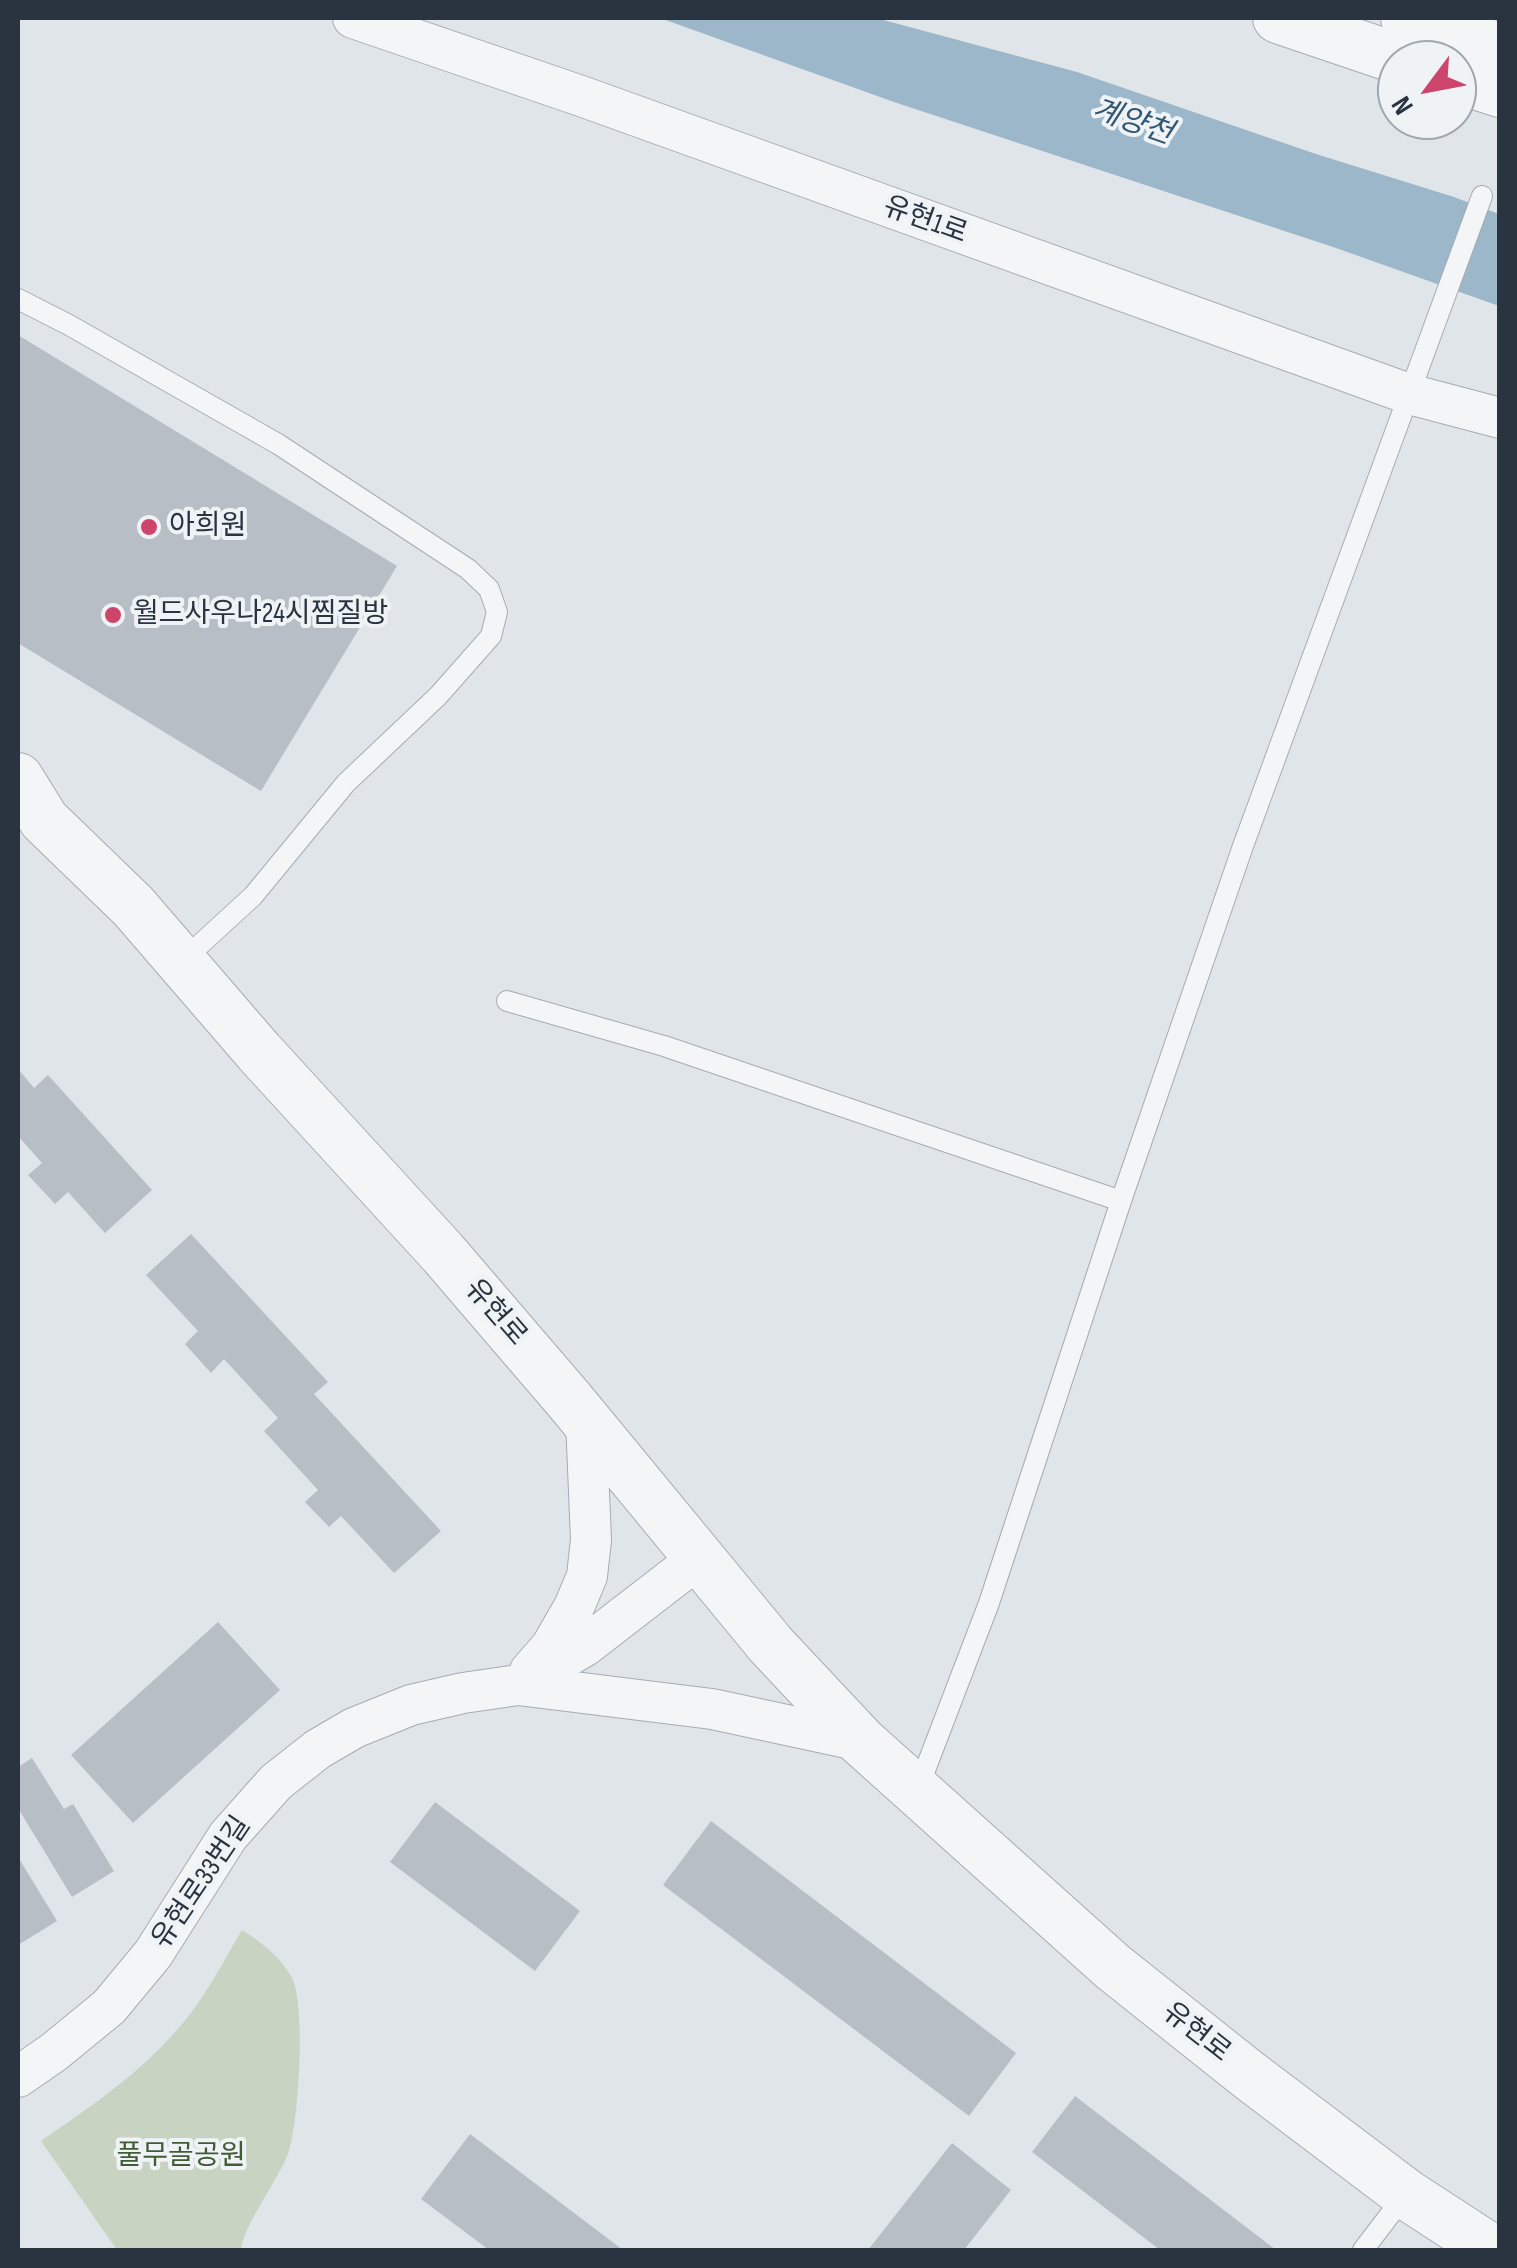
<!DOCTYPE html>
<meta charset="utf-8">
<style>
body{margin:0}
#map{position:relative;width:1517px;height:2268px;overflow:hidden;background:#e0e5e9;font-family:"Sofia Sans Condensed",sans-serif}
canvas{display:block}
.frame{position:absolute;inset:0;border:20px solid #293440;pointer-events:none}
.north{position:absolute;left:1377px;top:40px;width:100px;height:100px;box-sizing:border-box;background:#eff3f6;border:2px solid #a0a7ad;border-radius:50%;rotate:238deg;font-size:28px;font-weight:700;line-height:40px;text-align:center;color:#293440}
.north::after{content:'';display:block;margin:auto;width:35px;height:45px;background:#ce456b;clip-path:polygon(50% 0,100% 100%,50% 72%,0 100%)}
</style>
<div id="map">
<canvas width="1517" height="2268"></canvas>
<div class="frame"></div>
<div class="north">N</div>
</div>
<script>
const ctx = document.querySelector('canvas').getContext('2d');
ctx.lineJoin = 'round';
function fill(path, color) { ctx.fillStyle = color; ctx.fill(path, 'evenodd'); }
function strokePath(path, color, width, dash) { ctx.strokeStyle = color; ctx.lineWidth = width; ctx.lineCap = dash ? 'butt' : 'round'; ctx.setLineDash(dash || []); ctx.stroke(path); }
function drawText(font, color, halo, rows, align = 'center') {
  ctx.font = font + ' "Sofia Sans Condensed","Noto Sans KR",sans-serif'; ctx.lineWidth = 8; ctx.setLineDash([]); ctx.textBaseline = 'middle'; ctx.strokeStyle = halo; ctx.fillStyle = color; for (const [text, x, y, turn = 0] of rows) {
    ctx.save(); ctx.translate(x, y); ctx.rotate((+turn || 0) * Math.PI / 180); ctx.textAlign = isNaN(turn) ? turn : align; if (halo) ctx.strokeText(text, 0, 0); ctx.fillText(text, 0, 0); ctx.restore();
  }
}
const green = new Path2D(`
 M 242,1930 C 261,1942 281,1957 292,1978 C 306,2005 299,2123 288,2154 C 277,2182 244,2224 241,2250 L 117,2250 L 41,2141 C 99,2101 157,2062 198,2003 C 214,1980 228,1954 242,1930 Z`);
const water = new Path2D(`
 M 660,18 L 876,18 L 1077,72 L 1316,154 L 1454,197 L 1499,214 L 1499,306 L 1336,248 L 894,102 Z`);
const building = new Path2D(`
 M 18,335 L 397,566 L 261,791 L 18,643 Z
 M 18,1069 L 34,1088 L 48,1075 L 152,1190 L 105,1233 L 68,1192 L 55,1204 L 28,1175 L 42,1163 L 18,1136 Z
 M 191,1234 L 328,1382 L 314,1394 L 441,1531 L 394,1573 L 341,1516 L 329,1527 L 305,1502 L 318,1490 L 264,1431 L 278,1418 L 224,1359 L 211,1373 L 185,1344 L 198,1331 L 146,1275 Z
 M 218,1622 L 280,1690 L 133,1823 L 71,1755 Z
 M 32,1758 L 64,1809 L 73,1804 L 114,1871 L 72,1897 L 18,1808 L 18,1767 Z
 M 435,1802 L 580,1911 L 535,1971 L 390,1862 Z
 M 711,1821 L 1016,2053 L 969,2116 L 663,1885 Z
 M 18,1857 L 57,1921 L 18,1945 Z
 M 1075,2096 L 1276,2250 L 1160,2250 L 1032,2152 Z
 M 470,2134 L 623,2250 L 489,2250 L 421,2199 Z
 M 952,2143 L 1011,2190 L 964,2250 L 868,2250 Z`);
const service = new Path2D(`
 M 18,299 L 69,325 L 278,444 L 468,569 L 489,589 L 497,612 L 491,636 L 438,696 L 346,783 L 253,896 L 182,961
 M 507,1001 L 664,1046 L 1121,1201
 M 917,1791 L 989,1603 L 1121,1201 L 1243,846 L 1482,196
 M 1363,2250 L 1405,2195`);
const minor = new Path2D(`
 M 353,18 L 581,96 L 1409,394 L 1500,418
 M 530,1671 L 551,1647 L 574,1607 L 587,1576 L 591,1540 L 586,1420
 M 518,1685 L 712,1709 L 861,1741
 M 18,2077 L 54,2052 L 109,2007 L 153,1954 L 228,1836 L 276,1782 L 318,1749 L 354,1728 L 411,1705 L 463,1693 L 518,1685 L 585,1646 L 699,1558`);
const tertiary = new Path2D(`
 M 1278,18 L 1402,60
 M 1406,18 L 1500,48
 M 1457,78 L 1500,92
 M 18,778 L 44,820 L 133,906 L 259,1052 L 443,1253 L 570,1401 L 771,1645 L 861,1741 L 1113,1967 L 1250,2076 L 1406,2194 L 1492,2250`);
const markers = [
 [149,527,10,"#ce456b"],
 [113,615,10,"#ce456b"]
];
const streetNames = [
 ["유현1로",925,221,20],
 ["유현로",495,1313,49],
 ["유현로33번길",202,1883,-56],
 ["유현로",1196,2033,38]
];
const poiNames = [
 ["아희원",169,527],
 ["월드사우나24시찜질방",133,615]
];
const parkNames = [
 ["풀무골공원",181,2157]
];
const waterNames = [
 ["계양천",1132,123,19]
];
fill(green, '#c8d3c1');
fill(water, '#9bb7c9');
fill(building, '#b7bec6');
strokePath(service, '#a5acb3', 22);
strokePath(minor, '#a5acb3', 42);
strokePath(tertiary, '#a5acb3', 52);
strokePath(service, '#f3f5f7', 20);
strokePath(minor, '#f3f5f7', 40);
strokePath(tertiary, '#f3f5f7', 50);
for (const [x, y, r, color] of markers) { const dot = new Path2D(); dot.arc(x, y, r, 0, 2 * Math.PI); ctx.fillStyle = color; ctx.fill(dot); strokePath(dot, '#eff3f6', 4); }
drawText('28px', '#293440', '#eff3f6', streetNames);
drawText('28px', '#293440', '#eff3f6', poiNames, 'left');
drawText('28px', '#425c36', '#eff3f6', parkNames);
drawText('italic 30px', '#335874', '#eff3f6', waterNames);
</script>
